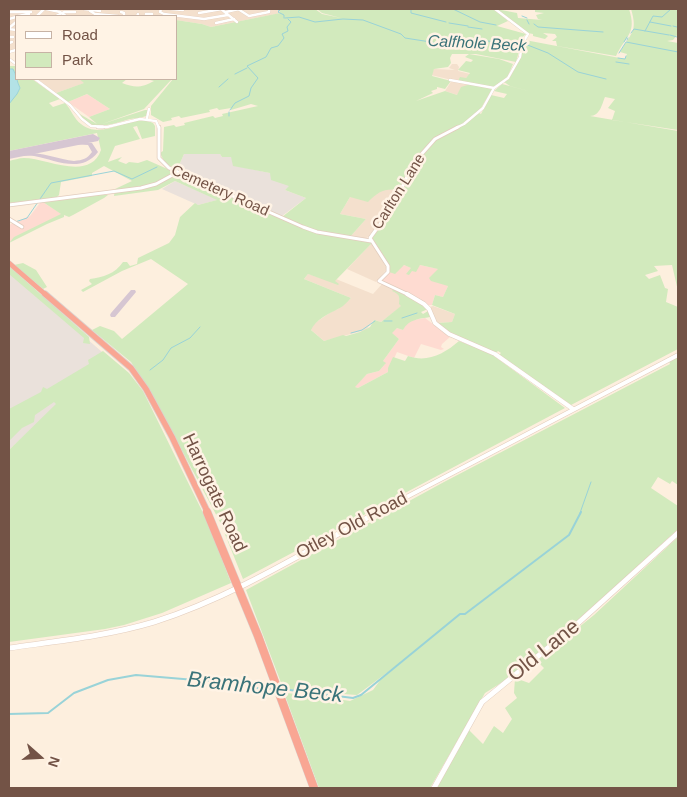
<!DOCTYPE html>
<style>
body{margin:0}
#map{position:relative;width:687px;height:797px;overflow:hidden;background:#fdefde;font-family:Helvetica,sans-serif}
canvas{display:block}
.frame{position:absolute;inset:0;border:10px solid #735346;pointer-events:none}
.legend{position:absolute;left:15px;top:15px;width:162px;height:65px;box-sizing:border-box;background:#fff3e5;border:1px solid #c7b3a5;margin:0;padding:6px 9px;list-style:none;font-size:15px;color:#735346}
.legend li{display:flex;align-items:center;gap:10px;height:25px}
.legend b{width:25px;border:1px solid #c7b3a5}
.north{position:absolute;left:15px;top:732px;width:50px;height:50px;-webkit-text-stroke:4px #fff3e5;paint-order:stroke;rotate:109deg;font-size:14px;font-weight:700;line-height:20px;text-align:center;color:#735346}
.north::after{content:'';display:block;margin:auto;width:18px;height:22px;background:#735346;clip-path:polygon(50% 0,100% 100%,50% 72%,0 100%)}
</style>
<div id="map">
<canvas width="687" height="797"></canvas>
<div class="frame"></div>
<ul class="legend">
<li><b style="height:6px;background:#fff"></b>Road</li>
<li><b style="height:14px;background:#d2eabd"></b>Park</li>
</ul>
<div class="north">N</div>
</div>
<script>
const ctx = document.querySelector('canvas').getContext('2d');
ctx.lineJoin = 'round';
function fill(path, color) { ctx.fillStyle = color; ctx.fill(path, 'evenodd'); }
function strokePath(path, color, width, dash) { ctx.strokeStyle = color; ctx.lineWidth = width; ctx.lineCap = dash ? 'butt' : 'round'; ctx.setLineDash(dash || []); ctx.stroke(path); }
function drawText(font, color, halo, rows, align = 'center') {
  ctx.font = font + ' Helvetica,sans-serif'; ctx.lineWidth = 5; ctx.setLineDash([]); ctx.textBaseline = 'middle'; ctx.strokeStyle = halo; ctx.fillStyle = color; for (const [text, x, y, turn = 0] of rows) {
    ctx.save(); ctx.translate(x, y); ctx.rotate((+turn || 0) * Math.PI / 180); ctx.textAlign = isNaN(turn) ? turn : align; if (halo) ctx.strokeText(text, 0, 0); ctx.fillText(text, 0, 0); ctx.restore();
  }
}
const residential = new Path2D(`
 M 9,9 L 280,9 L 281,13 L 211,27 L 202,24 L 176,20 L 176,16 L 16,16 L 16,51 L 9,52 Z
 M 452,64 L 457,64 L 459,67 L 458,71 L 470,74 L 466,78 L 471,84 L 457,95 L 445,91 L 452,80 L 431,75 L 434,69 L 455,70 L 449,68 Z
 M 37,79 L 79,79 L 85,83 L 56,93 Z
 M 389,189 L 399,190 L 394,204 L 368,237 L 365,239 L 350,237 L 366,219 L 340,214 L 350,197 Z
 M 372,243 L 387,269 L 376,282 L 347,269 Z
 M 308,274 L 334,282 L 336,279 L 373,294 L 382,284 L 393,289 L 398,294 L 402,306 L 381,322 L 374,320 L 366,330 L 324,341 L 310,329 L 315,323 L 331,312 L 338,309 L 351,298 L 304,279 Z
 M 433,306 L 455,314 L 452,322 L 437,323 L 430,307 Z`);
const commercial = new Path2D(`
 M 87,94 L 110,109 L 89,117 L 68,102 Z
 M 43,202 L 63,215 L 9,242 L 9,225 L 30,216 L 40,203 Z
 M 404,265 L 412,268 L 412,271 L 420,265 L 439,269 L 448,286 L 443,297 L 435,295 L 432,305 L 428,305 L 414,296 L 380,281 L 389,272 Z
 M 425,318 L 450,337 L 442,344 L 441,347 L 444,349 L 441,350 L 421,344 L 414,358 L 397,352 L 388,372 L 358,388 L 354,387 L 367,374 L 379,371 L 385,364 L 383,361 L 399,339 L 391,333 L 397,328 L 403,330 L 406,323 L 413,320 Z`);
const industrial = new Path2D(`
 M 184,154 L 220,154 L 222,157 L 231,157 L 237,166 L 270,173 L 290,186 L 285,190 L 306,198 L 282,216 L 278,215 L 177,170 Z
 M 175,181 L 218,200 L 198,205 L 162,189 Z
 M 9,271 L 117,365 L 75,389 L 9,450 Z`);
const green = new Path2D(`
 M 280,9 L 315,9 L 322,14 L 341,18 L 322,13 L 317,9 L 494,9 L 508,21 L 497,26 L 526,34 L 517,42 L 502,42 L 521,44 L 516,62 L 476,54 L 452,54 L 450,58 L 451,63 L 448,67 L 434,69 L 432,76 L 451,81 L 445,89 L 437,87 L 437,89 L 431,91 L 433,93 L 416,101 L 445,91 L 457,95 L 461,87 L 471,84 L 492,89 L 480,110 L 462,125 L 438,136 L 416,160 L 399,190 C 384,188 378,192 368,202 L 350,197 L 340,214 L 366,219 L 350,237 L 311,229 L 282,217 L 306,198 L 285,190 L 289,186 L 271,180 L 270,173 L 233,166 L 231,157 L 222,157 L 220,154 L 184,154 L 177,170 L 165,163 L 160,153 L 163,151 L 164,127 L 174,125 L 176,127 L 185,125 L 184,123 L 213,116 L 215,118 L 223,116 L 222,114 L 258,106 L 251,104 L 231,110 L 231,108 L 219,110 L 217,108 L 209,110 L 210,112 L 181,118 L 179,116 L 171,118 L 172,120 L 163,122 L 151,115 L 151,106 L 173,79 L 176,79 L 176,20 L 202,24 L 211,27 L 280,13 Z
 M 496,9 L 517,13 L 518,18 L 542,20 L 538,19 L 536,15 L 544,13 L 535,12 L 535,9 L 629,9 C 637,34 626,35 616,56 L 557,46 L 556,41 L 552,41 L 557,37 L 555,34 L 543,33 L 548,36 L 545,39 L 533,36 L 533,34 L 528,33 Z
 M 631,9 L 678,9 L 678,34 L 673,40 L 667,41 L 678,43 L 678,130 L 612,120 L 615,111 L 608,108 L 615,99 L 605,97 C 602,104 600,116 590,116 L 678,131 L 678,291 L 672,265 L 654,266 L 658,271 L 645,275 L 649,279 L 660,275 L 665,288 L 668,289 L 666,302 L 678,307 L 678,349 L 571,405 L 499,355 L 501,353 L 498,351 L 495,354 L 455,336 L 437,323 L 452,322 L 455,314 L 432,305 L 435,295 L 443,297 L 448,286 L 431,281 L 429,278 L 438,269 L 420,265 L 416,272 L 412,271 L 409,275 L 406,274 L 411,268 L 404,265 L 395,274 L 389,272 L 389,269 L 372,238 L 398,204 L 413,168 L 421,156 L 436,140 L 465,124 L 479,113 L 481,114 L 491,95 L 504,98 L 507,94 L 494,91 L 502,84 L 536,93 L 510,86 L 504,82 L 509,79 L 519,61 L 525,40 L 625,59 L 627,54 L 620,52 C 631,33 638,32 631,9 Z
 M 469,54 L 499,59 L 513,64 L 507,78 L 493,87 L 458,81 L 460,77 L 466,78 L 470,73 L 458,70 L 466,61 L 471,62 L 473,60 L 465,57 Z
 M 9,66 L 16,66 L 16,79 L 32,79 L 60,99 L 49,103 L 53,107 L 65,103 C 71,109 74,119 81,124 C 103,142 130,112 153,123 L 155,126 L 155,136 L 142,139 L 137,126 L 133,127 L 140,139 L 115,146 L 108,162 L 122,157 L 118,161 L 126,164 L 129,162 L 138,163 L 147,160 L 309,231 L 372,243 L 335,281 L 339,284 L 338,285 L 308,274 L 304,279 L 351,298 C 347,302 343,307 338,309 C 330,313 315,320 311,330 L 324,341 L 343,335 L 346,336 L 360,332 L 370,327 L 374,320 L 381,322 L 401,306 L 399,304 C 400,296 399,294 392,291 L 394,289 L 425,306 L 428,309 L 421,312 L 423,314 L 428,311 L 430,317 C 419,319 409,319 403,330 L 397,328 L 392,333 L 399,339 L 383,361 L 386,363 L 379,371 L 367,374 L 355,387 L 358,388 L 388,372 L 388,368 L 393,357 L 405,361 L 408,356 C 427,363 444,354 459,341 L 490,353 L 565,408 L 243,579 L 220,522 L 154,398 L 131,362 L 92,330 L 100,326 L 114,331 L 122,339 L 188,284 L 151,259 L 122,271 L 83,292 L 81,290 L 92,284 L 89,281 L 90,279 C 103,277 115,274 123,262 L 127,262 L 130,266 L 137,264 L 138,258 L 169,243 L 175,235 L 180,217 L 195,203 L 198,205 L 217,200 L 175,181 L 158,190 L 114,196 L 115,189 L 132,181 L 104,166 L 92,173 L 92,176 L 61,182 L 59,195 L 56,198 L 9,203 L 9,161 C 14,160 19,158 24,158 C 46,158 90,182 101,150 L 97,133 L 9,151 L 9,104 L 20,88 L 15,81 L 15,72 L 9,69 Z
 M 79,79 L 127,79 L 122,83 C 135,88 141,88 154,81 L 146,79 L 172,79 L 144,109 L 102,124 L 145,110 L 148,110 L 146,116 C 141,118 135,118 130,119 C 112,124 90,134 78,113 L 97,124 L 89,117 L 110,109 L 87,94 L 68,102 L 56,93 L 84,83 Z
 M 104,194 L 108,195 L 104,198 L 73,215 L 69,217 L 64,215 L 64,217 L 47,224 L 9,243 L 14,237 L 61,214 L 43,202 Z
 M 23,263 L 36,270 L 47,287 L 43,289 L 14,265 Z
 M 9,266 L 89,337 L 90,344 L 83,343 L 84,338 L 9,274 Z
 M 103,351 L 129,373 L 143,391 L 210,527 L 231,583 L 162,613 L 124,625 L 105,629 L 9,642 L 9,450 L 56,404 L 54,402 L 35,415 L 34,422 L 22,428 L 9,441 L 9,409 L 41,392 L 43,387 L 47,389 L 89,364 L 88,360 Z
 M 678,356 L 678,485 L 672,481 L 670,484 L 658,477 L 651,488 L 678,506 L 678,529 L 587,613 L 520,671 L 485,693 L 430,788 L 319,788 L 286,698 L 286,693 L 318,696 L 350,701 L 373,690 L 381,679 L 412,654 L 357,695 L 301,691 L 283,688 L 246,590 L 444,482 L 670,364 L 669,361 Z
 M 678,537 L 678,788 L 437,788 L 468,729 L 483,744 L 494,726 L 503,733 L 512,719 L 505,708 L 517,698 L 514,693 L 515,678 L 529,683 L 544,668 L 537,661 L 594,615 Z`);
const water = new Path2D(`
 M 9,69 L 13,69 C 16,74 17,82 20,88 L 17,94 L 9,104 Z`);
const streamFar1 = new Path2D(`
 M 282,9 L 278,10 L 280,10 L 278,12 L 284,15 L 284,18
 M 411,9 L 411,13 L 446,22
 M 453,9 L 480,22 L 496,25
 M 522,16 L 527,18
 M 285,18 L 299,17 L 315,22 L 343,19 L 363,20 L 401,34 L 405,38 L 450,45 L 474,40 L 525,44 L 548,53 L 578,72 L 606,79
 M 527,20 L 529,24
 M 650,22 L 671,26
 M 449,23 L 468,26
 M 534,24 L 538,27 L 603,32
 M 673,26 L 677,27
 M 468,27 L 482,29
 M 645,31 L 653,16 L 662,17 L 671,9
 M 631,33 L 634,29 L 669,35
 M 670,35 L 677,37
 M 627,40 L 628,38
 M 624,42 L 627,37
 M 619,53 L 626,42 L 678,52
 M 618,58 L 625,59 L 626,56
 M 616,62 L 629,64
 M 235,74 L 247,68
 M 219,87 L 228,79
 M 230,110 L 235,103 L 249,96 L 251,88 L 258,78 L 247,66 L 266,57 L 271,48 L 278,46 L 284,38 L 282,34 L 288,31 L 287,27 L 291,22 L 288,19
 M 229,112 L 229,116
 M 40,199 L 51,183 L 114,171 L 132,179 L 157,167
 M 15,222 L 27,218 L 38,202
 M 402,318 L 417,313
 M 384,321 L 392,321
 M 351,333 L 362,330 L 375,321
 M 150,370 L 163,360 L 171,348 L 190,338 L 200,327
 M 580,513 L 591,482`);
const stream = new Path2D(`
 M 282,689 L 353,698 L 361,695 L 460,614 L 465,614 L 569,535 L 581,512
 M 9,714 L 48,713 L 74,693 L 108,680 L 136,675 L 242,684 L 264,690 L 273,688`);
const taxiway = new Path2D(`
 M 72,141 L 92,143 L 98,152 C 81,174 56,160 34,156 C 27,155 16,157 10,155 C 27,147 56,159 74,161 C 83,160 87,159 92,152 L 88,145 L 70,144 L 69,143 Z
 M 131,290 L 135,290 L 136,292 L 115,317 L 111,317 L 110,315 L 111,313 Z`);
const runway = new Path2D(`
 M 93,134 L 100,138 L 98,141 L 9,159 L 9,151 Z`);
const minorFar3 = new Path2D(`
 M 46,9 L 60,12 L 66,16
 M 84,9 L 100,11
 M 161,9 L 160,12 L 164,14 L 204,19 L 228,15
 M 171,9 L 183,10
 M 221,9 L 237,22
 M 238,9 L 249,16 L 269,12 L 269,9
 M 90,11 L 95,14 L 118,16
 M 9,12 L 31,12
 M 121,12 L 124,13 L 124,16
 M 226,12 L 239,9
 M 199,13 L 222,9
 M 18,16 L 29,14
 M 37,16 L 44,9
 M 56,16 L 64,12 L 75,12
 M 137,16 L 138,14
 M 146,16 L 146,14 L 152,14
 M 9,19 L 16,17
 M 216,23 L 234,19
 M 9,28 L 16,22
 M 9,29 L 16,30
 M 9,37 L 13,37
 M 9,43 L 12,42
 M 9,52 L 16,50
 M 9,59 L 16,64
 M 35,79 L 70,105 L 82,119 L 91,126 L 107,127 L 140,119 L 156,121 L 159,128
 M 450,80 L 494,88
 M 147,118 L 149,109
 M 456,128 L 464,124 L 483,108 L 494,88 L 508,78 L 520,57 L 522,44 L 528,34 L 495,9`);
const minorFar2 = new Path2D(`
 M 98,127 L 103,127
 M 159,127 L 159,158 L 169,168 L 303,227 L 317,232 L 371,241
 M 9,205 L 141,188 L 156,184 L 178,172
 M 9,219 L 22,227
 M 409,295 L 379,281 L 388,272 L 388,266 L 370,238 L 394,205 L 411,168 L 419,157 L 435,139 L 458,127`);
const minorFar1 = new Path2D(`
 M 407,294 L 424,304 L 429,309 L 435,323 L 449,334 L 495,354 L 573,409
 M 376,513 L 678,355`);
const minor = new Path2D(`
 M 9,648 C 58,641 107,636 154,622 C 233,597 306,551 378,512
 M 434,788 L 482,702 L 576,625 L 678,533`);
const highwayFar2 = new Path2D(`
 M 9,263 L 46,295`);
const highwayFar1 = new Path2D(`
 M 45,294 L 131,368 L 146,389 L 172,437 L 208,513`);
const highway = new Path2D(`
 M 207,512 L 258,636 L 314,788`);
const farStreetnames = [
 ["Cemetery Road",220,191,24],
 ["Carlton Lane",399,192,-58]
];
const farWaternames = [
 ["Calfhole Beck",477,44,3]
];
const streetNames = [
 ["Harrogate Road",214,493,65],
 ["Otley Old Road",352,526,-28]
];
const nearStreetnames = [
 ["Old Lane",544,651,-39]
];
const nearWaternames = [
 ["Bramhope Beck",265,688,6]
];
fill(residential, '#f4e0cd');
fill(commercial, '#fedbd1');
fill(industrial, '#eae1db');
fill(green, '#d2eabd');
fill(water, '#b3e2e6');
strokePath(water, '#99d3d8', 1);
strokePath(streamFar1, '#99d3d8', 1);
strokePath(stream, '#99d3d8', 2);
fill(taxiway, '#d6c6d2');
fill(runway, '#d6c6d2');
strokePath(minorFar3, '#e2ccbd', 3);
strokePath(minorFar2, '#e2ccbd', 4.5);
strokePath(minorFar1, '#e2ccbd', 5);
strokePath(minor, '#e2ccbd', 6);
strokePath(highwayFar2, '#dbd2cf', 5.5);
strokePath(highwayFar1, '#dbd2cf', 7);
strokePath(highway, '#dbd2cf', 9);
strokePath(minorFar3, '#fff', 2.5);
strokePath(minorFar2, '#fff', 3);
strokePath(minorFar1, '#fff', 4);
strokePath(minor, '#fff', 5);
strokePath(highwayFar2, '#f9a693', 4.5);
strokePath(highwayFar1, '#f9a693', 5.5);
strokePath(highway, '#f9a693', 8);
drawText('15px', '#735346', '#fff3e5', farStreetnames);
drawText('italic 16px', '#3a7379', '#fff3e5', farWaternames);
drawText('18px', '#735346', '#fff3e5', streetNames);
drawText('21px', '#735346', '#fff3e5', nearStreetnames);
drawText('italic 22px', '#3a7379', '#fff3e5', nearWaternames);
</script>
